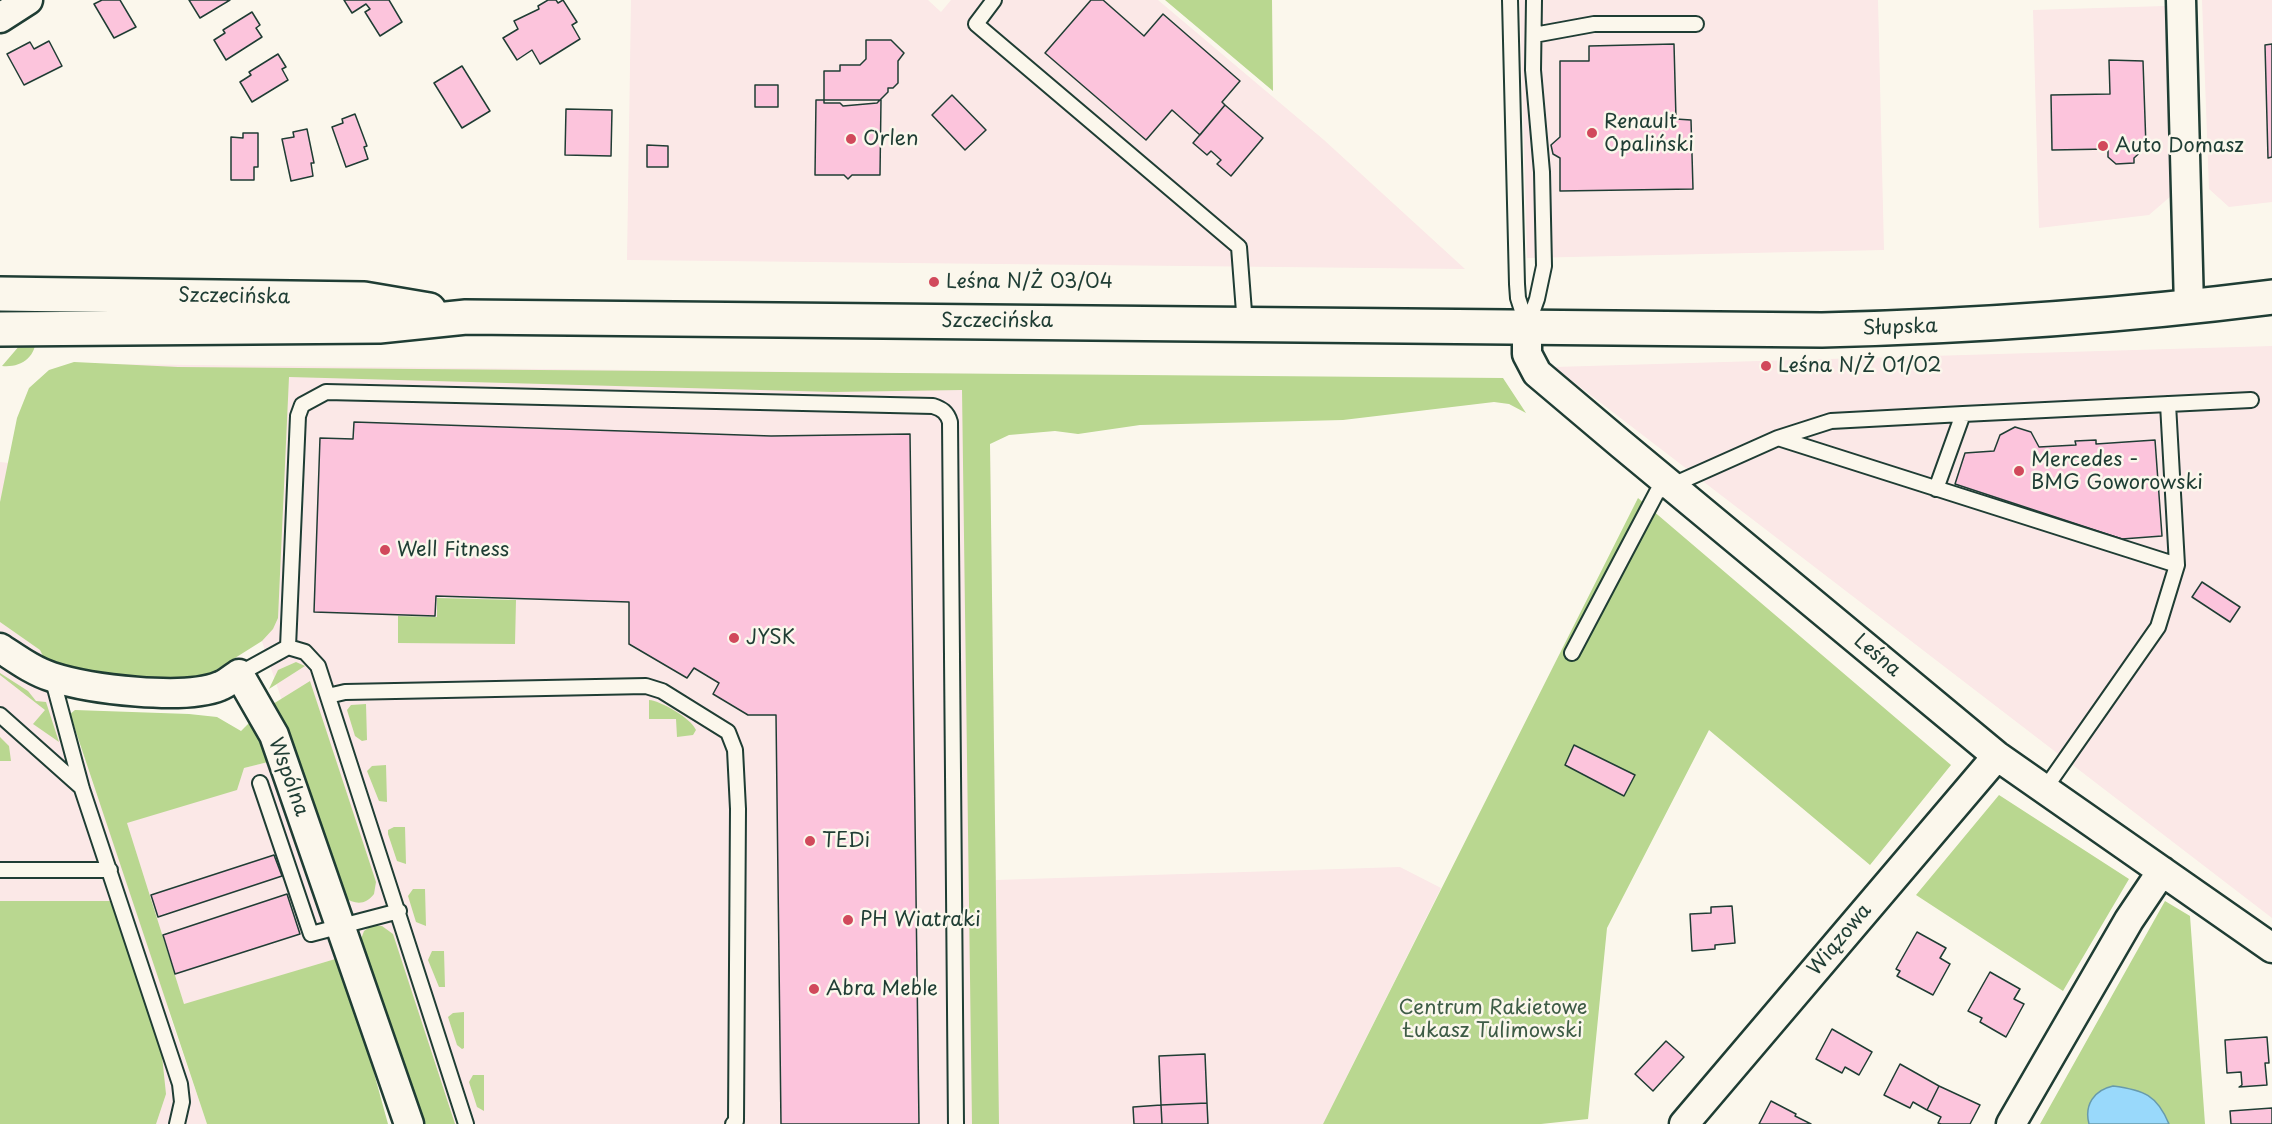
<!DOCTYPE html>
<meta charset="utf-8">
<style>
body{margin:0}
canvas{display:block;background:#fbf7ec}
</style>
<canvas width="2272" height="1124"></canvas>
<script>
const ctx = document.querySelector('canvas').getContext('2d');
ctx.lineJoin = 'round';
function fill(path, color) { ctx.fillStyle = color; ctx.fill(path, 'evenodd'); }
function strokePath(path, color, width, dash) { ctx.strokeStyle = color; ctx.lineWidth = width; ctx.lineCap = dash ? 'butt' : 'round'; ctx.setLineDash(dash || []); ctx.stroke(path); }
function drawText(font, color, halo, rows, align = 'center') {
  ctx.font = font + ' "Playpen Sans",sans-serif'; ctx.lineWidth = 5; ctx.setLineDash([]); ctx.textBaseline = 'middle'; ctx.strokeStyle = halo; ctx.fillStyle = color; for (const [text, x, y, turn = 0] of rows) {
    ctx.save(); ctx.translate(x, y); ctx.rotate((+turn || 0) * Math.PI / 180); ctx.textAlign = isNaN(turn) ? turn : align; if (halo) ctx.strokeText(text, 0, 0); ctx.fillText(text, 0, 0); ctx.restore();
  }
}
const built = new Path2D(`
 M 631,0 L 928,0 L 941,12 L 951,0 L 1158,0 L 1324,140 L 1465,269 L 627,260 Z
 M 1520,0 L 1878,0 L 1884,250 L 1527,258 Z
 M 2202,0 L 2272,0 L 2272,202 L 2229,207 L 2209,189 Z
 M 2165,6 L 2171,196 L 2149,215 L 2039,228 L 2033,10 Z
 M 2272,346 L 2272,918 L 1554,367 Z
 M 108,364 L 989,374 L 996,880 L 1400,867 L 1441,888 L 1323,1124 L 425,1124 L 250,606 Z
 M 0,462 L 9,463 L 0,502 Z
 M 0,622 L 40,650 L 67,707 L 100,804 L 272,761 L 342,957 L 168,1010 L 207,1124 L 0,1124 Z`);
const green = new Path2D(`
 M 1165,0 L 1272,0 L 1273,91 Z
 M 36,338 C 36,357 21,368 2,366 L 20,345 Z
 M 74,362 L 178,367 L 1503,378 L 1526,413 L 1509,404 L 1494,402 L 1343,420 L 1140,425 L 1078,434 L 1055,431 L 1009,435 L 990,444 L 999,1124 L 972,1124 L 962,390 L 833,392 L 289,377 L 278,618 L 273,629 L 262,641 L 208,675 L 183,680 L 91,676 L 45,660 L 40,650 L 0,622 L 0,502 L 17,418 L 29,388 L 49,370 Z
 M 1638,498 L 1951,765 L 1870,865 L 1709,730 L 1607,928 L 1588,1119 L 1541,1124 L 1323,1124 Z
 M 437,598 L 516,600 L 515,644 L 398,643 L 398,616 L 437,617 Z
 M 296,662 L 305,666 L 269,689 L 278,670 Z
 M 0,673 L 28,691 L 36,701 L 46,702 L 59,742 L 33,724 L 45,710 L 0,675 Z
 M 310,681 L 376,882 L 374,894 C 366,905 355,905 344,897 L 273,704 Z
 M 649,700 C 661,701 691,718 696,730 L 693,735 L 677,737 L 676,719 L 649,719 Z
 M 366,704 L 367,740 L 362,741 L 355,736 L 347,710 L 351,705 Z
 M 75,710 L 189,714 L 217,717 L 241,731 L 250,722 L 263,738 L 272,761 L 244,768 L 237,790 L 127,823 L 184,1004 L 342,957 L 388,1124 L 207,1124 L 70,714 Z
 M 0,737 L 9,746 L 11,761 L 0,761 Z
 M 386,765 L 387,802 L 379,801 L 367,771 L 372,766 Z
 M 1999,795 L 2129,879 L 2063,991 L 1916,895 Z
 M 394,827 L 405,827 L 406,864 L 397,861 L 388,834 L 388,830 Z
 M 413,889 L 425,889 L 426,926 L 416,922 L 408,896 Z
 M 0,901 L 112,901 L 161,1046 L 166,1094 L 156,1124 L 0,1124 Z
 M 2165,901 L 2190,916 L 2205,1124 L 2040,1124 Z
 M 371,926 L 382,926 L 393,934 L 455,1124 L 421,1124 L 360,942 L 364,931 Z
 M 432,951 L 444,951 L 445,987 L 439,987 L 428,960 Z
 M 464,1012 L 464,1048 L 462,1049 L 457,1045 L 448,1017 L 453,1013 Z
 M 473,1075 L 484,1075 L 484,1111 L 477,1107 L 469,1082 Z`);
const water = new Path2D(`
 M 2113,1086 C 2144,1090 2157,1095 2169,1124 L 2089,1124 C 2084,1105 2094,1090 2113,1086 Z`);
const building = new Path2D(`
 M 102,0 L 120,0 L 136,27 L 114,38 L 94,4 Z
 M 189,0 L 230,0 L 200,18 Z
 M 344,0 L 389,0 L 402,22 L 380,36 L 365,12 L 370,9 L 366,4 L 352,13 Z
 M 548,0 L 556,0 L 558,3 L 563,0 L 577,22 L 572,25 L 580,39 L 540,64 L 532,50 L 517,60 L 503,38 L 518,29 L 514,21 L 539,9 L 538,6 Z
 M 1091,0 L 1103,0 L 1144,36 L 1163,14 L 1240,81 L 1222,102 L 1225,105 L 1200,135 L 1172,110 L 1146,140 L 1045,53 Z
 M 252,12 L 260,25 L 256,28 L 262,37 L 226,60 L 214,40 L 225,33 L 223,30 Z
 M 866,40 L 891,40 L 904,53 L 898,61 L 898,83 L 893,88 L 888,88 L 888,92 L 877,103 L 843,106 L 840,103 L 824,103 L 824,71 L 840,71 L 840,65 L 860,65 L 866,59 Z
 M 49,41 L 62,66 L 24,85 L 7,54 L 30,42 L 34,49 Z
 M 1674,44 L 1676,119 L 1691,120 L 1693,189 L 1560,191 L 1560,158 L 1553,154 L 1551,145 L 1560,137 L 1560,61 L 1589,61 L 1589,46 Z
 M 2272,44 L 2272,157 L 2268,158 L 2265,45 Z
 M 278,54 L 286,67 L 282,69 L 288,80 L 252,102 L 240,82 L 251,75 L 249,72 Z
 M 2109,60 L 2143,61 L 2146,147 L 2134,158 L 2134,163 L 2116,164 L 2108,157 L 2108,149 L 2052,150 L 2051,95 L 2110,94 Z
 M 462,66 L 490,111 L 462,128 L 434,83 Z
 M 755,85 L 778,85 L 778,107 L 755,107 Z
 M 952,95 L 986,130 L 965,150 L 932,115 Z
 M 816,100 L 881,100 L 880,175 L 852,175 L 848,179 L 844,175 L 815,175 Z
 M 1225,105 L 1263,138 L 1231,176 L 1217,164 L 1221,160 L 1211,151 L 1207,155 L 1193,143 Z
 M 566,109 L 612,110 L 611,156 L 565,155 Z
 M 355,114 L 367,146 L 364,147 L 368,159 L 346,167 L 332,127 L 343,123 L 342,119 Z
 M 307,129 L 314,163 L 311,163 L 313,176 L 291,181 L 282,139 L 294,137 L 293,132 Z
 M 243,133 L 258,133 L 258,167 L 254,167 L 254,180 L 231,180 L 231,137 L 243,138 Z
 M 647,145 L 668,146 L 668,167 L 647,167 Z
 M 354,422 L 771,436 L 910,434 L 919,1124 L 781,1124 L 776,715 L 748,715 L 713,694 L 719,683 L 694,668 L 687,678 L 629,644 L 629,602 L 436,596 L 435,616 L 314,612 L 320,438 L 353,439 Z
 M 2015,427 L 2031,432 L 2039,447 L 2076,445 L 2075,441 L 2096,440 L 2096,444 L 2155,440 L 2162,536 L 2122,539 L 1955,484 L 1965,453 L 1994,451 L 2000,435 Z
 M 2202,582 L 2240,607 L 2230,622 L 2192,597 Z
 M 1574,745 L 1635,775 L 1624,796 L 1565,765 Z
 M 274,855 L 282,876 L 158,917 L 151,895 Z
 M 287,894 L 300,934 L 175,974 L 163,935 Z
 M 1732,906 L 1735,943 L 1715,945 L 1715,949 L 1692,951 L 1690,914 L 1711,913 L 1711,907 Z
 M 1917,932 L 1946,948 L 1940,958 L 1950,964 L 1933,995 L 1897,976 L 1900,971 L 1896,969 Z
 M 1990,972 L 2020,989 L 2014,999 L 2024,1004 L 2006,1037 L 1980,1022 L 1982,1018 L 1968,1011 Z
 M 1832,1029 L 1872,1052 L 1859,1075 L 1845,1067 L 1842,1073 L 1816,1059 Z
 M 2267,1037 L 2269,1063 L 2265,1063 L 2267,1085 L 2239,1087 L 2242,1085 L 2241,1072 L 2227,1073 L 2225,1040 Z
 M 1666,1041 L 1684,1057 L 1653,1091 L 1635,1074 Z
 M 1205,1054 L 1207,1103 L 1161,1105 L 1159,1056 Z
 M 1900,1064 L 1939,1086 L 1927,1110 L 1913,1102 L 1910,1108 L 1884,1095 Z
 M 1939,1086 L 1980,1105 L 1970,1124 L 1941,1124 L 1938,1123 L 1941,1117 L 1927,1110 Z
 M 1771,1101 L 1796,1114 L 1795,1116 L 1811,1124 L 1759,1124 Z
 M 1207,1103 L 1208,1124 L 1162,1124 L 1161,1105 Z
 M 1161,1105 L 1162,1124 L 1134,1124 L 1133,1107 Z
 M 2272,1108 L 2272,1124 L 2231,1124 L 2230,1111 Z`);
const service = new Path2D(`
 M 994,0 L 976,24 L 1239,247 L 1245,325
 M 1510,0 L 1517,284 L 1518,298 L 1527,326
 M 1534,35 L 1594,24 L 1696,24
 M 1527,327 L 1537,299 L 1544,266 L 1542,172 L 1533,70 L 1534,0
 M 2168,404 L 2177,565
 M 1963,414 L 2251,400
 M 1778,438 L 1831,421 L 1963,414 L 1936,489
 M 288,647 L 298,416 L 302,405 L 326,392 L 933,406 C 942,409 947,412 950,422 L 956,1124
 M 1572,653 L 1657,492 L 1778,438 L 2177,565 L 2158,627 L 2044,790
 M 239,674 L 288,647 L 305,652 L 318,666 L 466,1124
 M 52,677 L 82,789 L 180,1084 L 182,1102 L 177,1124
 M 328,696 L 345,692 L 646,686 L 662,691 L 728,732 L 735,750 L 738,809 L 736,1121 L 733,1124
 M 0,715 L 81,787
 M 260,783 L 311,934 L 399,911
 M 0,870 L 110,870`);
const minor = new Path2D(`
 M 2181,0 L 2189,307
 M 0,18 L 28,0
 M 1527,327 L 1527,354 L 1537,373 L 1621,444 L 1997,756 L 2272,948
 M 0,648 C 17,659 33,671 52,677 C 89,689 184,701 220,686 C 226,684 233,678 239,674 L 274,735 L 409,1124
 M 1684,1124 L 1997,756
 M 2011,1124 L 2129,920 L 2162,871`);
const secondary = new Path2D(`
 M 0,294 L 364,299 L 429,310
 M 0,329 L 379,326 L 466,317 L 1822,330 C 1973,326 2122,316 2272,297`);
const markers = [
 [1592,133,6,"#d1495b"],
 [851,139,6,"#d1495b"],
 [2103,146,6,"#d1495b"],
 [934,282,6,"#d1495b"],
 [1766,366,6,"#d1495b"],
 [2019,471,6,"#d1495b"],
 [385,550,6,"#d1495b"],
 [734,638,6,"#d1495b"],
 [810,841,6,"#d1495b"],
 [848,920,6,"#d1495b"],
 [814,989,6,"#d1495b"]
];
const poiNames = [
 ["Renault",1604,122],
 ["Opaliński",1604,145],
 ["Orlen",863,139],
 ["Auto Domasz",2115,146],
 ["Leśna N/Ż 03/04",946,282],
 ["Leśna N/Ż 01/02",1778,366],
 ["Mercedes -",2031,460],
 ["BMG Goworowski",2031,483],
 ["Well Fitness",397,550],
 ["JYSK",746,638],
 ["TEDi",822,841],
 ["PH Wiatraki",860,920],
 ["Abra Meble",826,989]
];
const streetNames = [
 ["Szczecińska",234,297,1],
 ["Szczecińska",997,321],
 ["Słupska",1900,328,-2],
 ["Leśna",1877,656,40],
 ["Wspólna",288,777,70],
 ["Wiązowa",1840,940,-50]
];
const parkNames = [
 ["Centrum Rakietowe",1493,1008],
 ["Łukasz Tulimowski",1493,1031]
];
fill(built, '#fbe8e7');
fill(green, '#b9d790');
fill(water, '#99d9fb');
strokePath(water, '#689bab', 1.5);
fill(building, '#fcc4dc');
strokePath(building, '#1f3d34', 1.5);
strokePath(service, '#1f3d34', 18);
strokePath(minor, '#1f3d34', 33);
strokePath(secondary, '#1f3d34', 38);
strokePath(service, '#fbf7ec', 14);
strokePath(minor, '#fbf7ec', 28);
strokePath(secondary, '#fbf7ec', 33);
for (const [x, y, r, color] of markers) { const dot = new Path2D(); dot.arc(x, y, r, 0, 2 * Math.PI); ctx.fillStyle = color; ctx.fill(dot); strokePath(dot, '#fbf7ec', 2); }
drawText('20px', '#1f3d34', '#fbf7ec', poiNames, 'left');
drawText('20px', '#1f3d34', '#fbf7ec', streetNames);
drawText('20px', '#3e5c46', '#fbf7ec', parkNames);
</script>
